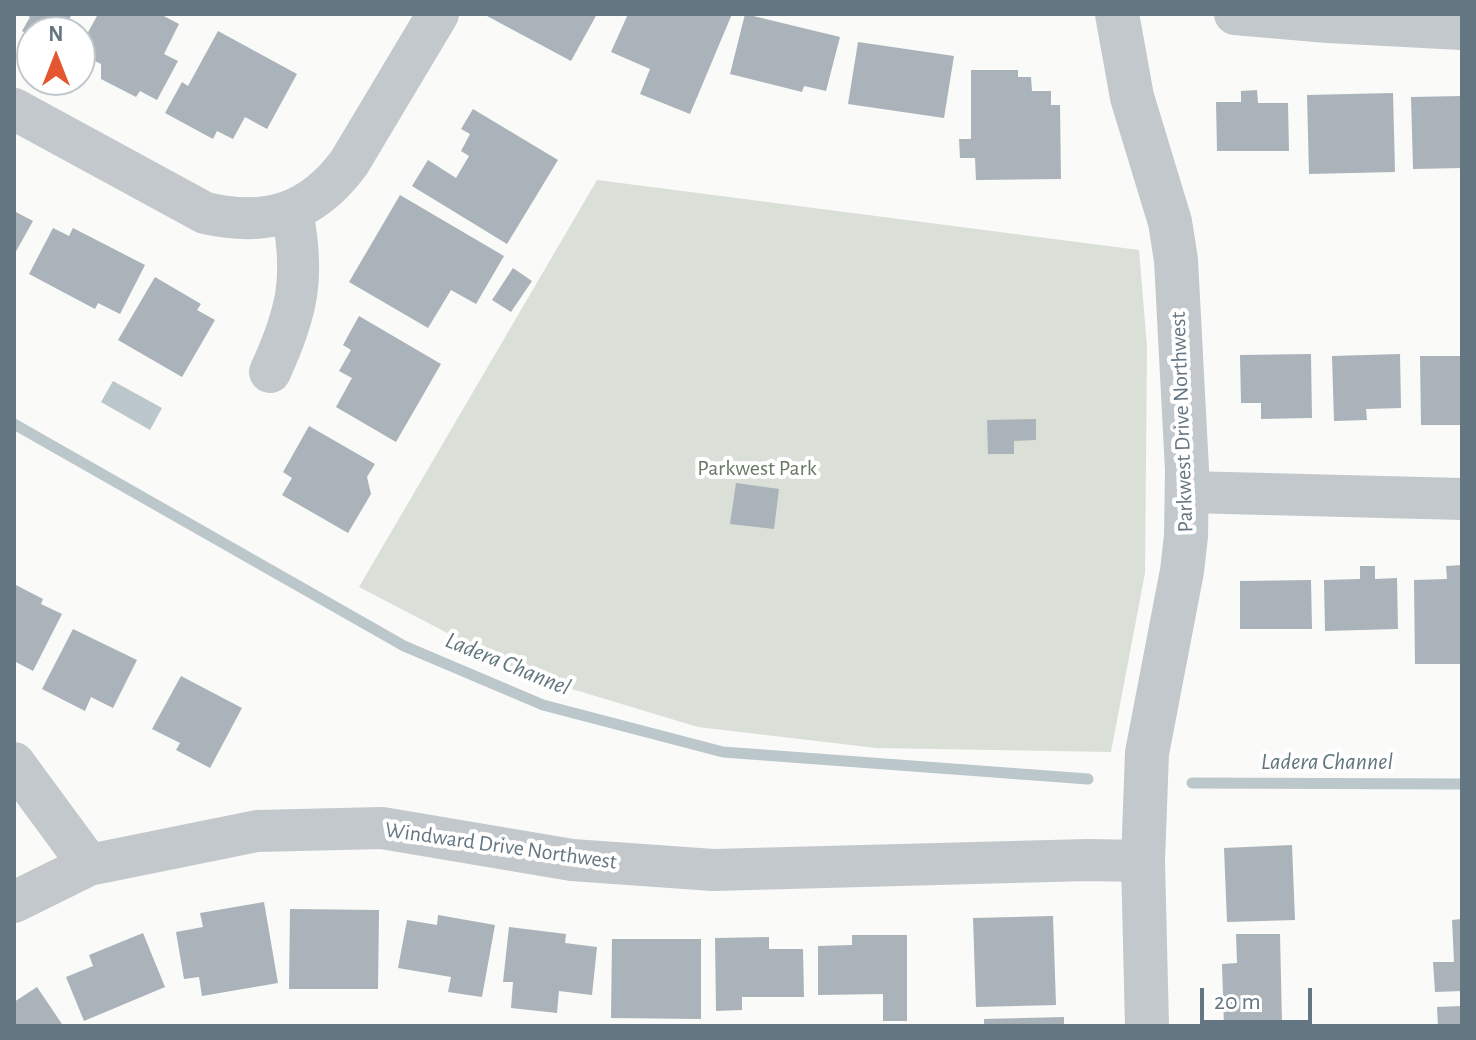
<!DOCTYPE html>
<style>
body{margin:0}
#map{position:relative;width:1476px;height:1040px;overflow:hidden;background:#fafaf8;font-family:"Alegreya Sans",sans-serif}
canvas{display:block}
.frame{position:absolute;inset:0;border:16px solid #657683;pointer-events:none}
.north{position:absolute;left:16px;top:16px;width:80px;height:80px;box-sizing:border-box;background:#fff;border:2px solid #c1c8cd;border-radius:50%;rotate:0deg;font-size:22px;font-weight:700;line-height:32px;text-align:center;color:#657683}
.north::after{content:'';display:block;margin:auto;width:28px;height:36px;background:#e4572e;clip-path:polygon(50% 0,100% 100%,50% 72%,0 100%)}
.scale{position:absolute;left:1200px;top:988px;width:112px;height:36px;box-sizing:border-box;border:4px solid #657683;border-top:0;padding-left:10px;font-size:24px;line-height:28px;white-space:nowrap;color:#657683;-webkit-text-stroke:6px #fff;paint-order:stroke}
</style>
<div id="map">
<canvas width="1476" height="1040"></canvas>
<div class="frame"></div>
<div class="north">N</div>
<div class="scale">20 m</div>
</div>
<script>
const ctx = document.querySelector('canvas').getContext('2d');
ctx.lineJoin = 'round';
function fill(path, color) { ctx.fillStyle = color; ctx.fill(path, 'evenodd'); }
function strokePath(path, color, width, dash) { ctx.strokeStyle = color; ctx.lineWidth = width; ctx.lineCap = dash ? 'butt' : 'round'; ctx.setLineDash(dash || []); ctx.stroke(path); }
function drawText(font, color, halo, rows, align = 'center') {
  ctx.font = font + ' "Alegreya Sans",sans-serif'; ctx.lineWidth = 8; ctx.setLineDash([]); ctx.textBaseline = 'middle'; ctx.strokeStyle = halo; ctx.fillStyle = color; for (const [text, x, y, turn = 0] of rows) {
    ctx.save(); ctx.translate(x, y); ctx.rotate((+turn || 0) * Math.PI / 180); ctx.textAlign = isNaN(turn) ? turn : align; if (halo) ctx.strokeText(text, 0, 0); ctx.fillText(text, 0, 0); ctx.restore();
  }
}
const green = new Path2D(`
 M 597,180 L 1139,250 L 1147,347 L 1145,573 L 1111,752 L 876,748 L 698,727 L 532,677 L 359,587 Z`);
const water = new Path2D(`
 M 113,381 L 162,408 L 150,430 L 101,402 Z`);
const stream = new Path2D(`
 M 14,424 L 404,646 L 543,705 L 723,752 L 1088,779
 M 1192,783 L 1462,784`);
const building = new Path2D(`
 M 24,14 L 72,14 L 62,32 L 32,32 L 32,37 L 22,31 L 30,17 Z
 M 98,14 L 160,14 L 179,24 L 164,54 L 178,61 L 157,100 L 140,91 L 136,97 L 101,79 L 101,64 L 80,54 L 80,47 Z
 M 488,14 L 597,14 L 571,61 L 487,16 Z
 M 628,14 L 732,14 L 690,114 L 640,94 L 650,69 L 611,52 Z
 M 745,14 L 840,37 L 826,91 L 804,86 L 802,92 L 730,74 Z
 M 218,31 L 297,74 L 267,129 L 245,117 L 233,139 L 217,131 L 213,139 L 165,113 L 182,82 L 188,86 Z
 M 858,42 L 954,56 L 944,118 L 848,104 Z
 M 971,70 L 1018,70 L 1018,77 L 1031,77 L 1032,91 L 1051,91 L 1051,105 L 1060,105 L 1061,179 L 976,180 L 975,158 L 960,158 L 959,139 L 971,139 Z
 M 1257,90 L 1258,103 L 1288,103 L 1289,151 L 1217,151 L 1216,102 L 1241,102 L 1241,91 Z
 M 1393,93 L 1395,172 L 1309,174 L 1307,95 Z
 M 1462,96 L 1462,168 L 1413,169 L 1411,97 Z
 M 473,109 L 558,160 L 507,244 L 412,186 L 428,160 L 456,178 L 469,156 L 461,151 L 470,134 L 461,129 Z
 M 400,195 L 504,256 L 476,304 L 451,290 L 428,328 L 349,282 Z
 M 14,211 L 33,221 L 14,255 Z
 M 53,228 L 69,236 L 73,228 L 145,265 L 120,314 L 98,303 L 95,309 L 29,274 Z
 M 513,268 L 532,281 L 511,312 L 492,300 Z
 M 155,277 L 201,304 L 197,310 L 215,320 L 182,377 L 118,340 Z
 M 359,316 L 441,364 L 396,442 L 336,407 L 352,378 L 339,371 L 351,350 L 343,345 Z
 M 1311,354 L 1312,418 L 1261,419 L 1261,403 L 1241,403 L 1240,355 Z
 M 1400,354 L 1401,408 L 1366,409 L 1367,420 L 1334,421 L 1332,356 Z
 M 1420,356 L 1462,356 L 1462,425 L 1421,425 Z
 M 1036,419 L 1036,440 L 1014,441 L 1014,454 L 988,454 L 987,420 Z
 M 309,426 L 375,464 L 367,477 L 371,494 L 348,533 L 282,495 L 292,478 L 283,472 Z
 M 736,483 L 779,489 L 774,529 L 730,524 Z
 M 1462,565 L 1462,664 L 1415,664 L 1414,580 L 1447,579 L 1446,566 Z
 M 1360,566 L 1375,566 L 1375,579 L 1397,578 L 1398,629 L 1325,631 L 1324,580 L 1360,579 Z
 M 1311,580 L 1312,629 L 1240,629 L 1240,581 Z
 M 14,584 L 43,599 L 41,604 L 62,614 L 33,671 L 14,661 Z
 M 73,629 L 137,660 L 113,708 L 91,697 L 85,711 L 42,689 Z
 M 181,676 L 242,708 L 210,768 L 176,750 L 180,743 L 152,729 Z
 M 1292,845 L 1295,920 L 1227,922 L 1224,848 Z
 M 264,902 L 278,983 L 202,996 L 199,977 L 184,979 L 176,932 L 203,927 L 200,913 Z
 M 290,909 L 379,910 L 378,989 L 289,989 Z
 M 438,915 L 495,925 L 482,997 L 448,992 L 451,977 L 398,968 L 407,920 L 437,925 Z
 M 1053,916 L 1056,1005 L 976,1007 L 973,918 Z
 M 1462,919 L 1462,991 L 1435,992 L 1433,962 L 1454,962 L 1452,920 Z
 M 509,927 L 566,934 L 565,943 L 597,947 L 592,995 L 559,991 L 557,1013 L 511,1008 L 513,982 L 503,982 Z
 M 143,933 L 165,987 L 84,1021 L 66,977 L 93,966 L 89,955 Z
 M 1236,934 L 1280,934 L 1282,1025 L 1224,1026 L 1222,964 L 1237,963 Z
 M 852,935 L 907,935 L 907,1021 L 883,1021 L 883,994 L 818,995 L 818,946 L 852,945 Z
 M 769,937 L 769,949 L 803,949 L 804,997 L 742,997 L 742,1010 L 716,1011 L 715,938 Z
 M 612,939 L 701,939 L 701,1019 L 611,1018 Z
 M 37,987 L 62,1024 L 58,1026 L 14,1026 L 14,1002 Z
 M 1462,1006 L 1462,1026 L 1438,1026 L 1437,1007 Z
 M 1064,1017 L 1064,1026 L 984,1026 L 984,1019 Z`);
const minor = new Path2D(`
 M 1235,14 L 1328,22 L 1462,29
 M 14,109 L 205,213 C 267,227 311,214 349,163 L 438,14
 M 270,372 C 298,311 305,276 292,211
 M 1188,492 L 1462,499
 M 14,763 L 89,865
 M 14,902 L 89,865 L 257,831 L 382,828 L 572,860 L 713,870 L 1088,860 L 1143,861`);
const tertiary = new Path2D(`
 M 1117,14 L 1132,97 L 1170,222 L 1176,260 L 1187,470 L 1186,536 L 1182,571 L 1147,753 L 1143,861 L 1147,1026`);
const streetNames = [
 ["Parkwest Drive Northwest",1182,422,-92],
 ["Windward Drive Northwest",501,846,8]
];
const parkNames = [
 ["Parkwest Park",757,468]
];
const waterNames = [
 ["Ladera Channel",508,664,22],
 ["Ladera Channel",1327,762]
];
fill(green, '#dadfd7');
fill(water, '#bbc7cb');
strokePath(stream, '#bbc7cb', 11);
fill(building, '#aab3b9');
strokePath(minor, '#c3c8cc', 42);
strokePath(tertiary, '#c3c8cc', 44);
drawText('22px', '#657683', '#fff', streetNames);
drawText('22px', '#687a64', '#fff', parkNames);
drawText('italic 24px', '#60757c', '#fff', waterNames);
</script>
